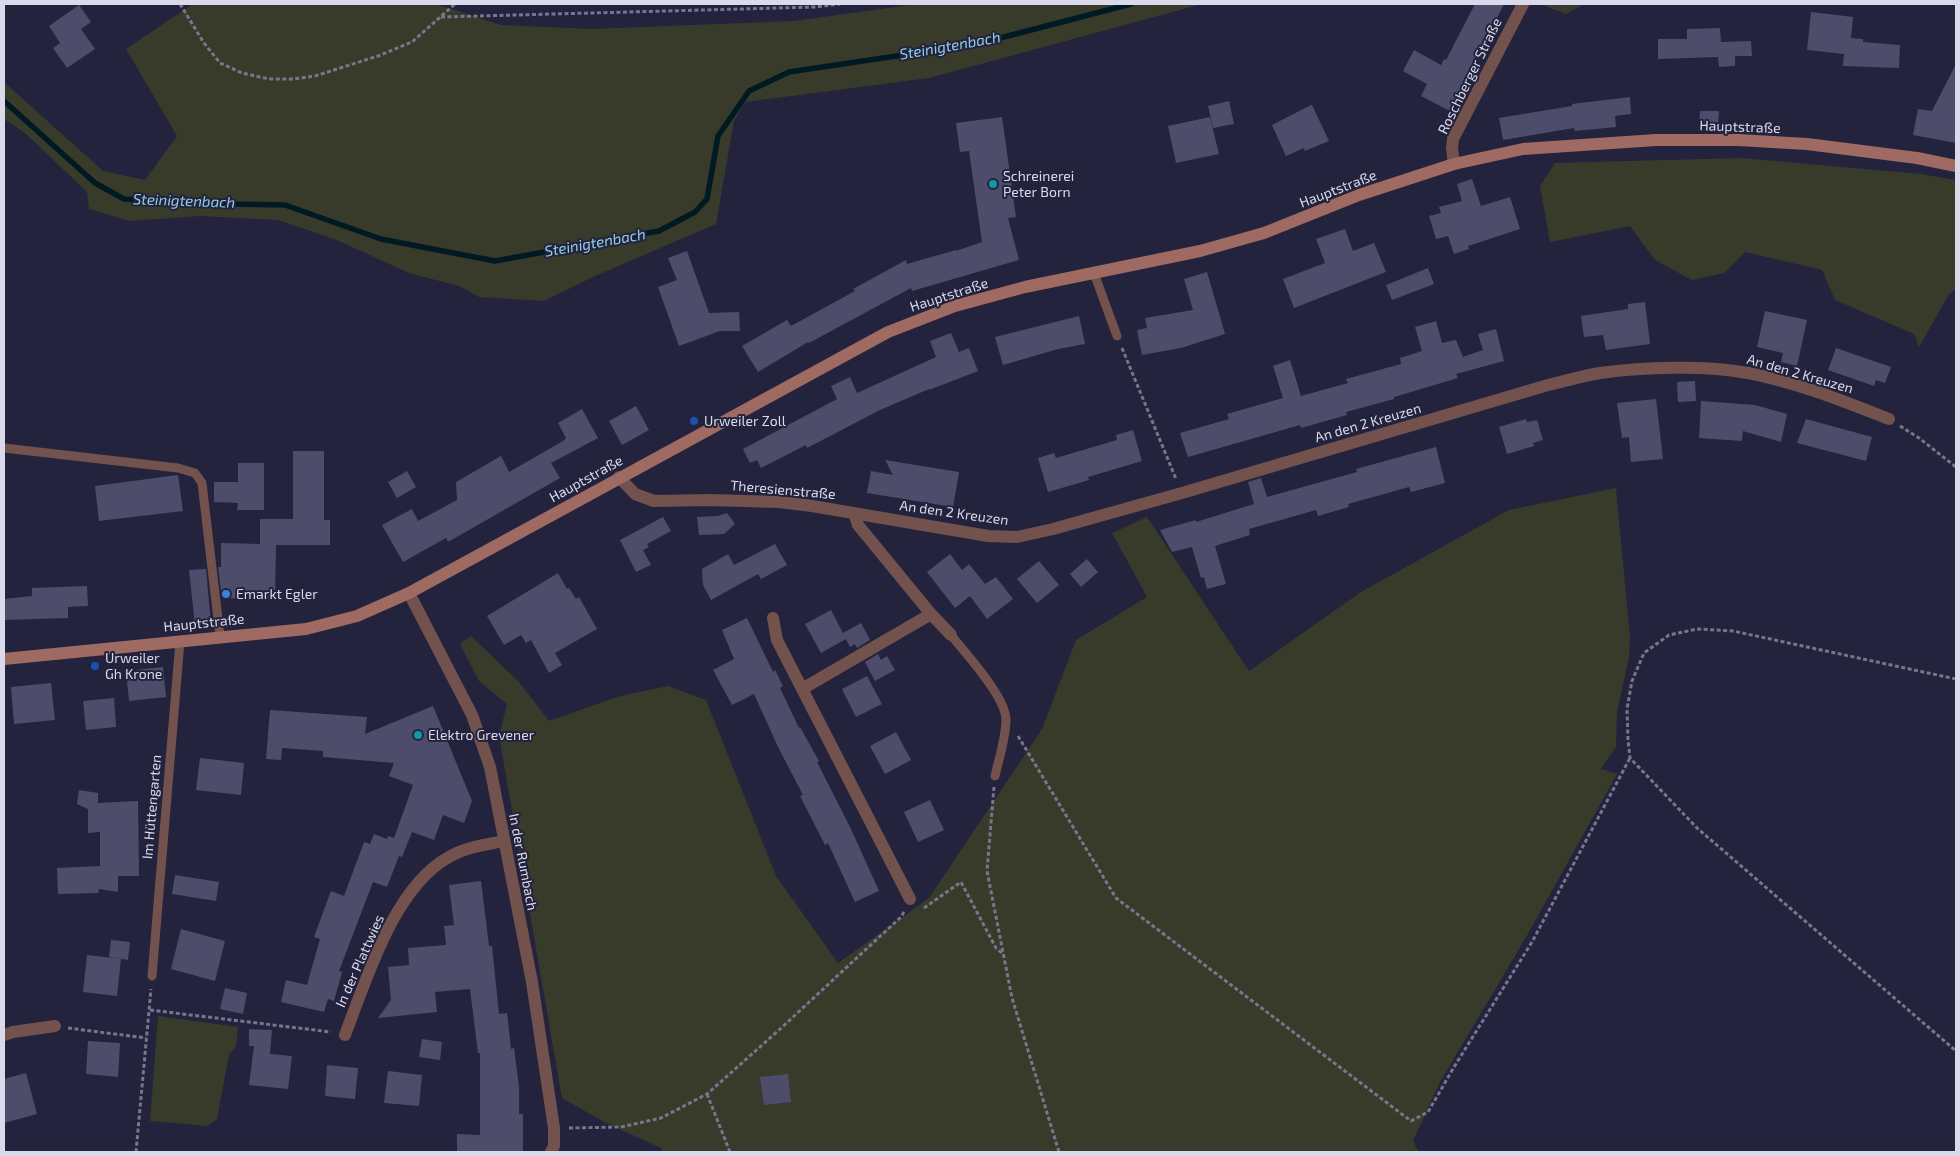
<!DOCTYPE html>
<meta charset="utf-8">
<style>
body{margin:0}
#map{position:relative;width:1960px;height:1156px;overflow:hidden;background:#24233e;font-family:"Exo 2",sans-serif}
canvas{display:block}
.frame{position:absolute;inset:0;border:5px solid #dadaec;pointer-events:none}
</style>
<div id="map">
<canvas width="1960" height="1156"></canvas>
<div class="frame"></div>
</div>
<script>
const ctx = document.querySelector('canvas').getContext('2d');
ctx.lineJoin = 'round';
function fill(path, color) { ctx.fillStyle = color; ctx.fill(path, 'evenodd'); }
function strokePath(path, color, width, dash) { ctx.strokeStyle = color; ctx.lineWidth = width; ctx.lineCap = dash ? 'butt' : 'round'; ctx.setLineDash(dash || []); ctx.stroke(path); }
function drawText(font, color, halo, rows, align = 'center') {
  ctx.font = font + ' "Exo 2",sans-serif'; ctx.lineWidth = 4; ctx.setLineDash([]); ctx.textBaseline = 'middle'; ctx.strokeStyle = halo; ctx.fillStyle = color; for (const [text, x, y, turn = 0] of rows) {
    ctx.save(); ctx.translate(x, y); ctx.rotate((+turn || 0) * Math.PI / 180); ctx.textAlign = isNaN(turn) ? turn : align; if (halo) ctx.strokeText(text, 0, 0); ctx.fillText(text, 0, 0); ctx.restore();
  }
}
const green = new Path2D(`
 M 190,4 L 436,4 L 501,25 L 592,29 L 794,21 L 917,4 L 1202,4 L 929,78 L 745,102 L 734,121 L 716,224 L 595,276 L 544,301 L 479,297 L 459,286 L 409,273 L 337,240 L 278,220 L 200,216 L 130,221 L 89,209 L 87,192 L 25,133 L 4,119 L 4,82 L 103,171 L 145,180 L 177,136 L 126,49 L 190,6 Z
 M 1546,4 L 1584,4 L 1566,14 L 1545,6 Z
 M 1741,158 L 1921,174 L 1956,180 L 1956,289 L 1949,294 L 1919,347 L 1914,334 L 1835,300 L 1822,270 L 1745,252 L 1724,273 L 1692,280 L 1655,260 L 1630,226 L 1550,242 L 1540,186 L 1555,163 Z
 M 1616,488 L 1630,637 L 1629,657 L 1617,712 L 1616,747 L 1601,769 L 1617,774 L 1525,939 L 1440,1082 L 1413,1141 L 1419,1152 L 662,1152 L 661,1148 L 604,1122 L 562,1098 L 499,736 L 507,704 L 479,681 L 460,644 L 471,636 L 519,682 L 549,721 L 620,696 L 668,686 L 706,700 L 776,876 L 838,963 L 929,898 L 1042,729 L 1076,640 L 1147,597 L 1112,533 L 1147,517 L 1249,671 L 1361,592 L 1509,510 Z
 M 158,1016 L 238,1027 L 236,1046 L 229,1055 L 217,1119 L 208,1126 L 150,1121 Z`);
const stream = new Path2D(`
 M 4,101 L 95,183 L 124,199 L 177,203 L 285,205 L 381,239 L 495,261 L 659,231 L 695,212 L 707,199 L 718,136 L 749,91 L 789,72 L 977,44 L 1131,4`);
const building = new Path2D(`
 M 1475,4 L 1504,4 L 1450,111 L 1421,96 L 1427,84 L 1403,71 L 1414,50 L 1441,65 L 1444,59 L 1446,60 Z
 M 79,5 L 91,22 L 81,29 L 95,49 L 67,68 L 53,48 L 60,43 L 49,26 Z
 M 1811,12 L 1853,17 L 1851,38 L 1863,39 L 1863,42 L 1900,45 L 1899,68 L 1843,66 L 1844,54 L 1807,50 Z
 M 1720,28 L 1721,42 L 1751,41 L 1752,56 L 1735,56 L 1735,66 L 1719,67 L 1718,57 L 1658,59 L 1658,39 L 1687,39 L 1687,29 Z
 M 1956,64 L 1956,143 L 1913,135 L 1918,109 L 1932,111 Z
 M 1630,97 L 1631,114 L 1615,116 L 1616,127 L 1575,131 L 1574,128 L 1503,140 L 1499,118 L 1572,106 L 1572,104 Z
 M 1229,101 L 1234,124 L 1213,128 L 1208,106 Z
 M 1311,105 L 1312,105 L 1329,141 L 1305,151 L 1304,148 L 1286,156 L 1272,125 Z
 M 1700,111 L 1719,111 L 1718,126 L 1699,126 Z
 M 1002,117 L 1016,217 L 1008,218 L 1019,260 L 912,291 L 911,288 L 809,343 L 808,342 L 758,372 L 742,346 L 787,320 L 791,326 L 855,291 L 853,289 L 906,260 L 907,264 L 956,250 L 956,251 L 982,242 L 969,151 L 960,152 L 956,123 Z
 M 1210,117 L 1219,154 L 1176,163 L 1168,126 Z
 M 1472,179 L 1481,206 L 1510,197 L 1520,229 L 1468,246 L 1469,249 L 1454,254 L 1448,236 L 1436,239 L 1429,216 L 1441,213 L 1439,207 L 1462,201 L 1457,184 Z
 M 1345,229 L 1353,251 L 1374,243 L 1386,272 L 1294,308 L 1283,279 L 1325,263 L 1316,239 Z
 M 687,251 L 709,313 L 739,312 L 740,331 L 720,331 L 679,346 L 658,287 L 677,280 L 668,258 Z
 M 1428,268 L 1434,284 L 1392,300 L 1386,285 Z
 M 1207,272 L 1225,334 L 1181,348 L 1142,355 L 1137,330 L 1147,328 L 1145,318 L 1193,310 L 1184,279 Z
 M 1645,302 L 1650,344 L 1606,350 L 1603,335 L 1584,337 L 1581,316 L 1628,309 L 1628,304 Z
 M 1765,311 L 1807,320 L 1797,366 L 1781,362 L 1783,353 L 1757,347 Z
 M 1079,316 L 1085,344 L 1058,349 L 1003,365 L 995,337 Z
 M 1436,321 L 1442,343 L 1456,340 L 1463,357 L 1483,350 L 1478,334 L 1496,329 L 1504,361 L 1456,374 L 1458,378 L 1394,397 L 1394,399 L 1346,412 L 1347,415 L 1301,428 L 1300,425 L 1188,457 L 1180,433 L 1229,419 L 1227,414 L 1283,398 L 1273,366 L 1290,360 L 1301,396 L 1348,383 L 1346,379 L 1401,364 L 1400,358 L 1422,351 L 1415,327 Z
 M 951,333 L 959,352 L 969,348 L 978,371 L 929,390 L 929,389 L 880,410 L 807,448 L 806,445 L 761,468 L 757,460 L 750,463 L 743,449 L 837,399 L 831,386 L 850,377 L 857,393 L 936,357 L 930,341 Z
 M 1836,348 L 1891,367 L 1885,383 L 1876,380 L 1874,386 L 1828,370 Z
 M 1695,381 L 1696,401 L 1678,402 L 1677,382 Z
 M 1656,399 L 1663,459 L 1631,462 L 1629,437 L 1622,438 L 1617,403 Z
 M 1701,401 L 1755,405 L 1787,414 L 1781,442 L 1743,431 L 1742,441 L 1699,438 Z
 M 636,406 L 649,430 L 622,445 L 609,421 Z
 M 582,409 L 598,438 L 551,463 L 560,478 L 448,542 L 446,538 L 403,562 L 382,525 L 412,509 L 418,521 L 457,500 L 456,482 L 501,456 L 509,472 L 563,441 L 566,438 L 558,423 Z
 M 1526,419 L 1527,422 L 1537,420 L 1543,440 L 1533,443 L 1534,446 L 1507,454 L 1499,427 Z
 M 1806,419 L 1872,437 L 1866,461 L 1797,443 Z
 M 1133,430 L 1142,461 L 1088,477 L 1089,480 L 1048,492 L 1038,458 L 1054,453 L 1056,458 L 1117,440 L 1116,435 Z
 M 1436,447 L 1445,483 L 1411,492 L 1409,487 L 1348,504 L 1349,507 L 1318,516 L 1316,510 L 1249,529 L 1250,535 L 1215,546 L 1226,584 L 1207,589 L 1204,577 L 1201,578 L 1192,547 L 1172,552 L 1160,530 L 1196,520 L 1196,522 L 1254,504 L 1248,482 L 1261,478 L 1267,497 L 1357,472 L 1356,469 Z
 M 293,451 L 324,451 L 324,520 L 330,520 L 330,545 L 276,545 L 275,600 L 222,598 L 218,567 L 221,567 L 221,543 L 260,544 L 260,519 L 293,519 Z
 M 885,460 L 959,472 L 953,507 L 867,493 L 871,471 L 893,475 Z
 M 238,463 L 264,463 L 264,510 L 237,510 L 238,503 L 214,502 L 214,482 L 238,482 Z
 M 407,471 L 416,487 L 397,498 L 388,482 Z
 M 178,475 L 183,511 L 99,521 L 95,486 Z
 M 727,513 L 735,524 L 724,534 L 699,535 L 697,517 L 718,516 Z
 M 663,517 L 671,531 L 647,544 L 649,547 L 643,550 L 651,565 L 636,572 L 620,540 Z
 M 775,544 L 787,565 L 761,579 L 758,574 L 711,600 L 703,585 L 702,569 L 728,554 L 734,565 Z
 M 950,554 L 962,570 L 969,564 L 985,584 L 996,577 L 1013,599 L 987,619 L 970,596 L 955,608 L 927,572 Z
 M 1087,559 L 1098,572 L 1081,587 L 1070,574 Z
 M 1039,561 L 1059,585 L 1037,603 L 1017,579 Z
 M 206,569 L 211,624 L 195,625 L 189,570 Z
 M 558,573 L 567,589 L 569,588 L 576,599 L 579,597 L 597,629 L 555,653 L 562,665 L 549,673 L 531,640 L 526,643 L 521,635 L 504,645 L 487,616 Z
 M 87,586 L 88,606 L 68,607 L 68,618 L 4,620 L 4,599 L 32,596 L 32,588 Z
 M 831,610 L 846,639 L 821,653 L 805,624 Z
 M 747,618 L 773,672 L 775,670 L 783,686 L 780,688 L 799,728 L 800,727 L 819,761 L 817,762 L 851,829 L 879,891 L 855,902 L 828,843 L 825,845 L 800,796 L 803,795 L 779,749 L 754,694 L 732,705 L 713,670 L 734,659 L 722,630 Z
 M 861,623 L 870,640 L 857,648 L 855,644 L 850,647 L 843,633 Z
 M 878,654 L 881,660 L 887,656 L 895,670 L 875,681 L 865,662 Z
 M 163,667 L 166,697 L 129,701 L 126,671 Z
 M 867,676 L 882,704 L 856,717 L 842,689 Z
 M 51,683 L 55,720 L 14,724 L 11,687 Z
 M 114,698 L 116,727 L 86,730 L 83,701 Z
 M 433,706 L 472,801 L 464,823 L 443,815 L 434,840 L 412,832 L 402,857 L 399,856 L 387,887 L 373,882 L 339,971 L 342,972 L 334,1001 L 328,999 L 324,1012 L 281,1002 L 286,980 L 307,985 L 320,939 L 314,937 L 331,891 L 344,896 L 364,842 L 370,844 L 374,834 L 387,839 L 388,836 L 394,838 L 413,785 L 389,776 L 394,763 L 323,757 L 323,751 L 282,748 L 281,760 L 266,759 L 270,710 L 367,717 L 365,734 Z
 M 896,732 L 911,760 L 885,774 L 870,746 Z
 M 200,758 L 244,763 L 241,795 L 196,790 Z
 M 79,790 L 98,793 L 98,803 L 138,801 L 139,876 L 118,876 L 118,892 L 99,889 L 98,893 L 58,894 L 57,868 L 100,866 L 100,832 L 88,833 L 88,809 L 77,804 Z
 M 930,800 L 944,830 L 918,842 L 904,812 Z
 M 175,875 L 219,882 L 216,901 L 172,894 Z
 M 481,881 L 489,946 L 492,946 L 499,1014 L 507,1013 L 511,1049 L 514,1048 L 519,1087 L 519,1114 L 523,1114 L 523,1152 L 457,1152 L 457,1134 L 480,1135 L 480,1053 L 478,1053 L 470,989 L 435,992 L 437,1012 L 378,1018 L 391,1000 L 388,967 L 409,965 L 408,948 L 446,945 L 444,926 L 454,925 L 449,885 Z
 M 181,929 L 225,941 L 215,981 L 171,969 Z
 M 111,940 L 130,942 L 128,960 L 109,957 Z
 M 87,955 L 121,959 L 117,996 L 83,992 Z
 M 225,988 L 247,993 L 243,1014 L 220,1009 Z
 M 249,1029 L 272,1030 L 270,1054 L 292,1056 L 288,1089 L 249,1085 L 254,1046 L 249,1046 Z
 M 422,1039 L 442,1042 L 440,1060 L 419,1057 Z
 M 88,1041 L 120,1043 L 118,1077 L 86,1074 Z
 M 327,1065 L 358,1068 L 355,1099 L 325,1096 Z
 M 388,1071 L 422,1075 L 419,1106 L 384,1103 Z
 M 26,1073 L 37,1114 L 4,1123 L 4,1079 Z
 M 788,1074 L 791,1102 L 764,1105 L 760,1077 Z`);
const path = new Path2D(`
 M 180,4 L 204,43 L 220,63 L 242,73 L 269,79 L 294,79 L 315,76 L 378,56 L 412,42 L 455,4
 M 441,17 L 815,7 L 840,4
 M 1122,348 L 1176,479
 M 1900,426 L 1919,438 L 1956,467
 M 1956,679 L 1733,631 L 1697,629 L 1669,635 L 1644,653 L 1632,681 L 1627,709 L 1628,740 L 1630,758 L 1697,828 L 1956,1051
 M 1018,736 L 1116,898 L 1411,1121 L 1428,1112 L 1454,1067 L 1532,942 L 1630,758
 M 994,787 L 987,871 L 1012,998 L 1059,1152
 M 924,908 L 961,882 L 996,948 L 1004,955
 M 150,1010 L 331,1032
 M 68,1028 L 146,1038
 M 707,1094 L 730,1152
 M 569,1128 L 621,1127 L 661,1118 L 707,1094 L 779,1030 L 902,916 L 904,911
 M 136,1152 L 151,989`);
const lane = new Path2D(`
 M 1094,273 L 1117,336
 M 4,448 L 178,468 L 195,473 L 202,483 L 220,636
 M 951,635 C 966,654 1005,696 1006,719 C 1006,738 999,758 995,776
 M 152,976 L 180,641`);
const street = new Path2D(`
 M 1454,164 L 1452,148 L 1453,139 L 1523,4
 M 619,477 L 635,494 L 654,501 L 709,500 L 779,502 L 812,506 L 988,536 L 1017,537 L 1053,529 L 1182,493 L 1548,385 C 1565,381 1582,376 1600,373 C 1642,367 1706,365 1748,373 C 1796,382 1843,401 1889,419
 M 854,513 L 858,525 L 931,614 L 951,635
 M 409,593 L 472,715 L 490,767 L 532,982 L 554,1128 L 554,1146 L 551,1152
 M 773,618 L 777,640 L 910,899
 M 802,689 L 931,614
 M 4,1035 L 13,1032 L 55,1026
 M 345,1035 C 367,978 394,887 449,857 C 465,847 485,845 504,841`);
const secondary = new Path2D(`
 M 4,659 L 306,629 L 357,616 L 409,593 L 888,332 L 955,306 L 1025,287 L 1200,251 L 1264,233 L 1359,195 L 1454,164 L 1523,149 L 1656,140 L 1738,140 L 1807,144 L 1917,158 L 1956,166`);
const markers = [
 [993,184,5,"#0f9aa8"],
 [694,421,5,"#1a4fb4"],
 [226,594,5,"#3f7fe0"],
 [95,666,5,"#1a4fb4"],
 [418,735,5,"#0f9aa8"]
];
const streetNames = [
 ["Roschberger Straße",1470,76,-64],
 ["Hauptstraße",1740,127,2],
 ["Hauptstraße",1338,189,-21],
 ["Hauptstraße",949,295,-18],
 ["An den 2 Kreuzen",1800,374,16],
 ["An den 2 Kreuzen",1368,423,-16],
 ["Hauptstraße",586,479,-29],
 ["Theresienstraße",783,490,5],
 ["An den 2 Kreuzen",954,513,8],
 ["Hauptstraße",204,623,-6],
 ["Im Hüttengarten",152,807,-85],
 ["In der Rumbach",523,862,79],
 ["In der Plattwies",360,961,-66]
];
const poiNames = [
 ["Schreinerei",1003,176],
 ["Peter Born",1003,192],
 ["Urweiler Zoll",704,421],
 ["Emarkt Egler",236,594],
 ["Urweiler",105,658],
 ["Gh Krone",105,674],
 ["Elektro Grevener",428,735]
];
const waterNames = [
 ["Steinigtenbach",950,46,-10],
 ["Steinigtenbach",184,201,2],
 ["Steinigtenbach",595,243,-10]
];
fill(green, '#383b2a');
strokePath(stream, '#001a24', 5.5);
fill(building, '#4d4d6b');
strokePath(path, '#77768d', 3, [4, 2.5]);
strokePath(lane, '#73524d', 9);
strokePath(street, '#73524d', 12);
strokePath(secondary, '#9e6a62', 12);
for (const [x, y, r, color] of markers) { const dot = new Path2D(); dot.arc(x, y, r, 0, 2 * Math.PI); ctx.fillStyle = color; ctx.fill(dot); strokePath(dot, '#24233e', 2); }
drawText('14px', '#dadaec', '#24233e', streetNames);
drawText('14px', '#dadaec', '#24233e', poiNames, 'left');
drawText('italic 15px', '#91cfe5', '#24233e', waterNames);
</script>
